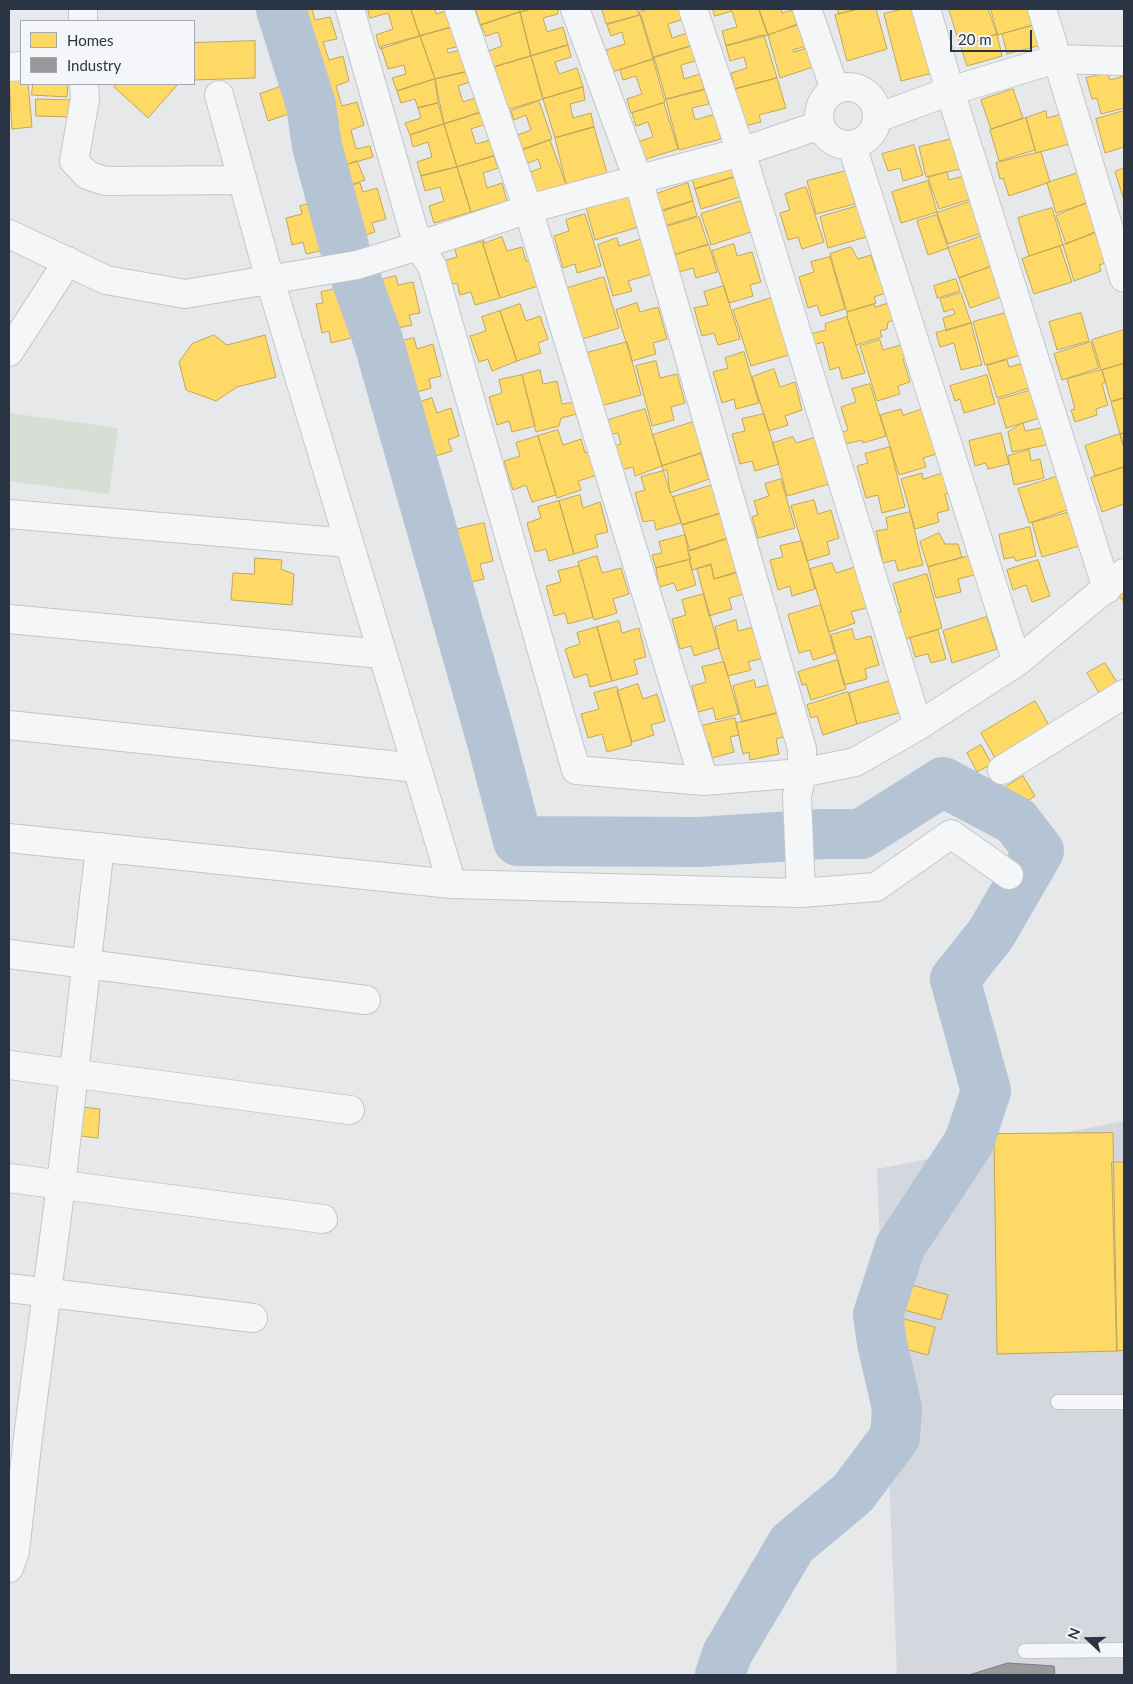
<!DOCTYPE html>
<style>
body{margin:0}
#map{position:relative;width:1133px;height:1684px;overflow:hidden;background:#e6e8ea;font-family:Lato,sans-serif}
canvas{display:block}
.frame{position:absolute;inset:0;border:10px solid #2b3445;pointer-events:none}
.legend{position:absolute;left:20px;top:20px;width:175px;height:65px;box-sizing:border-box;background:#f4f6f9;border:1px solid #a4a8b1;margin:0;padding:6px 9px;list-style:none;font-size:15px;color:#2b3445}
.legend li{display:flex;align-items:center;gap:10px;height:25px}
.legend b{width:25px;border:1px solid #a4a8b1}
.north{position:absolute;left:1063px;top:1614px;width:50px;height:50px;-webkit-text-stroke:4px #f4f6f9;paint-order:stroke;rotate:291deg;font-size:14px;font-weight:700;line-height:20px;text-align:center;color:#2b3445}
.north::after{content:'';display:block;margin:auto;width:18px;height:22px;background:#2b3445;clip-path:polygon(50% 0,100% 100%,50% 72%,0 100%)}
.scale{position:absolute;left:950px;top:30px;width:82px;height:22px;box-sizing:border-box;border:2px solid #2b3445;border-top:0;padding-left:6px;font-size:15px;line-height:18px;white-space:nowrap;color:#2b3445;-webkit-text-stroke:4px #f4f6f9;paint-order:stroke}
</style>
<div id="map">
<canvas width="1133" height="1684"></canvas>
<div class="frame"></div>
<ul class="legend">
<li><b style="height:14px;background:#ffd966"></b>Homes</li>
<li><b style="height:14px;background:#999"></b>Industry</li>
</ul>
<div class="north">N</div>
<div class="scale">20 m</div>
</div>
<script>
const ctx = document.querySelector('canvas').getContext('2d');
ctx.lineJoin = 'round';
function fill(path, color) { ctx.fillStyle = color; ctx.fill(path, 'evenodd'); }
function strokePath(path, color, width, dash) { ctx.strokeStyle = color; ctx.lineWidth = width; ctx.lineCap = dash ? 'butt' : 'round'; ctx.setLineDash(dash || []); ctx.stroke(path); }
const built = new Path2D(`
 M 1124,1121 L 1124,1675 L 897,1675 L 877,1169 Z`);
const green = new Path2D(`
 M 9,413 L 118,428 L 109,494 L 9,481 Z`);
const homes = new Path2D(`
 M 293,9 L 312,9 L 315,20 L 330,17 L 337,39 L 323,42 L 329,60 L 343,56 L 349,81 L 336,86 L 342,106 L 357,102 L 364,125 L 351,130 L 356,149 L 370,146 L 373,157 L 335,168 Z
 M 368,9 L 411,9 L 420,36 L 380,49 L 376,35 L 393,29 L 388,13 L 370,18 Z
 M 411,9 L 435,9 L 436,14 L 452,9 L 456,26 L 420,36 Z
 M 476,9 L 519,9 L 520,12 L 481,25 Z
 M 519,9 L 532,9 L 520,12 Z
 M 532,9 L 558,9 L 558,14 L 543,18 L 547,32 L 563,27 L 568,45 L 531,56 L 520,12 Z
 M 607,9 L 637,9 L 639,15 L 606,24 L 602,10 Z
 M 650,9 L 681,9 L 684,19 L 668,24 L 672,38 L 687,33 L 691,46 L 653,58 L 639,12 Z
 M 713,9 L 759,9 L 768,35 L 726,46 L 722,31 L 737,27 L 732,11 L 715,16 Z
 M 759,9 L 781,9 L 782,13 L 796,9 L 803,22 L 768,35 Z
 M 838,9 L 858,9 L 839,14 Z
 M 858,9 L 876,9 L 887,49 L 847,61 L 835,15 Z
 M 903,9 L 925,9 L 941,71 L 901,81 L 884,14 Z
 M 949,9 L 988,9 L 997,34 L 961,47 Z
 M 991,9 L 1035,9 L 1039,23 L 998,35 Z
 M 520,12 L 531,56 L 491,68 L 486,52 L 502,46 L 498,32 L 486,36 L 481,25 Z
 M 641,15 L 654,59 L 612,72 L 606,50 L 625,44 L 622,32 L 611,36 L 607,25 Z
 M 805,23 L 812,44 L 793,50 L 794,52 L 813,46 L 819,65 L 780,78 L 768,35 Z
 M 1040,24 L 1045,44 L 1007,54 L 1002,34 Z
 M 456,26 L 461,46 L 447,49 L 448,53 L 465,49 L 470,71 L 435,79 L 420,36 Z
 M 997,34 L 1002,56 L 967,66 L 961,47 Z
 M 764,35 L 777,78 L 735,89 L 731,73 L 747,68 L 744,57 L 730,61 L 726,46 Z
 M 420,36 L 435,79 L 397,91 L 392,78 L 406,74 L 404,65 L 388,69 L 381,47 Z
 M 255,41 L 255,78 L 194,80 L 194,43 Z
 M 568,45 L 571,57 L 555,62 L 559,74 L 577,68 L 583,87 L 543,99 L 531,56 Z
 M 691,46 L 695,61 L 681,65 L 684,79 L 700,74 L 704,89 L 666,99 L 654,57 Z
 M 531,56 L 543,99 L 503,111 L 491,68 Z
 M 653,59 L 665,102 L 631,113 L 627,99 L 642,94 L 636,76 L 623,80 L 620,70 Z
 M 470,71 L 473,81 L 458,86 L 463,102 L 478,97 L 482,112 L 444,124 L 435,79 Z
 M 1108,73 L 1110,80 L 1124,76 L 1124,108 L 1101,114 L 1097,98 L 1092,99 L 1086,78 Z
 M 21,76 L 21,84 L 28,84 L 32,127 L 12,129 L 9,77 Z
 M 777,78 L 786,108 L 759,115 L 761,122 L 745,126 L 735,89 Z
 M 435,79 L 438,103 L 418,108 L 415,99 L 401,103 L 397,91 Z
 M 33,84 L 68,84 L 67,97 L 32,95 Z
 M 117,84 L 178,84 L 148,118 L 114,87 Z
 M 288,84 L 297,111 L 268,121 L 260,94 Z
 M 583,87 L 585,100 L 570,104 L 573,118 L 591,113 L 594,127 L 555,138 L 543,99 Z
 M 1013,89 L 1023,118 L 991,129 L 981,100 Z
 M 705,90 L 709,104 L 692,108 L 695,120 L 715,114 L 721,139 L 679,150 L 666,100 Z
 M 36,99 L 73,100 L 73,117 L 36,116 Z
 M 539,101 L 552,139 L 515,153 L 509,138 L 531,130 L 526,115 L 514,120 L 511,111 Z
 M 438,103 L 444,124 L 410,135 L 405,123 L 421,118 L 418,108 Z
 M 664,103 L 678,149 L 643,160 L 637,142 L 653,137 L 648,122 L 636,126 L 632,113 Z
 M 1046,111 L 1047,118 L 1069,112 L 1077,142 L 1036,153 L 1026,118 Z
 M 1124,111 L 1124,147 L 1105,153 L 1096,119 Z
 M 482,112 L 486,124 L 471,129 L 476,144 L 490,140 L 494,156 L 457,167 L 444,124 Z
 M 1026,118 L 1035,150 L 999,161 L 990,130 Z
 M 444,124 L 457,167 L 421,176 L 417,162 L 432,157 L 428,142 L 413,147 L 410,135 Z
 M 594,127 L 607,173 L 566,184 L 555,138 Z
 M 960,137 L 968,167 L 926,177 L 919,147 Z
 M 550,140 L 566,184 L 529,197 L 522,175 L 541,168 L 538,159 L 526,164 L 521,150 Z
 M 914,145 L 923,175 L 903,181 L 900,168 L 888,171 L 882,154 Z
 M 1041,152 L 1050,182 L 1009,196 L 1003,178 L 1000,179 L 996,163 Z
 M 494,156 L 498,168 L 483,173 L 487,188 L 502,183 L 507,201 L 471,212 L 457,167 Z
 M 357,161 L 365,180 L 345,187 L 339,168 Z
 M 730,164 L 734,177 L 695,189 L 691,176 Z
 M 457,167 L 471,212 L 434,223 L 429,206 L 444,201 L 440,187 L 425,191 L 421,176 Z
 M 1124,168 L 1124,200 L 1115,172 Z
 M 846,171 L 855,204 L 816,214 L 807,181 Z
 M 1084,171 L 1094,201 L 1056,213 L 1047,183 Z
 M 947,172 L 949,180 L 967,175 L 974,198 L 939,209 L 928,178 Z
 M 734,177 L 740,197 L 701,209 L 695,189 Z
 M 928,181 L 937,212 L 901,223 L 892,192 Z
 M 360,183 L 363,192 L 377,188 L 386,219 L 372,223 L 375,232 L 352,239 L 338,190 Z
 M 688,183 L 693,201 L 660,212 L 653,195 Z
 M 806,187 L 824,242 L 802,249 L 798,237 L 788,240 L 780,213 L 790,210 L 785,194 Z
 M 632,194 L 642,226 L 595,240 L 586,207 Z
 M 978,199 L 988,231 L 948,244 L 937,213 Z
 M 693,201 L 697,216 L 661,227 L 657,212 Z
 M 741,201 L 751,232 L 711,245 L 701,214 Z
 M 1091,201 L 1102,229 L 1066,244 L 1056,216 Z
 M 318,202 L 328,249 L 306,254 L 303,242 L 292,245 L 286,218 L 302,214 L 300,206 Z
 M 858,206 L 866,237 L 828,248 L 820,217 Z
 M 1052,208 L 1063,245 L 1029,256 L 1018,218 Z
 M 585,214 L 601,266 L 577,273 L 575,264 L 563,268 L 554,236 L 569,231 L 566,220 Z
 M 937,215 L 948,248 L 928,255 L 917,221 Z
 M 699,217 L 708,244 L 674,255 L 666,227 Z
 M 1104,230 L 1109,262 L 1099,265 L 1101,271 L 1074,281 L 1063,245 Z
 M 988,234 L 999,263 L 959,278 L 948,248 Z
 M 502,237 L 507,251 L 522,247 L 526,261 L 530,260 L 538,286 L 500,298 L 483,244 Z
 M 617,238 L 619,246 L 641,239 L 652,274 L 628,281 L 632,291 L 613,296 L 598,245 Z
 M 484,241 L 483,244 L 500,298 L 475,305 L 471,292 L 460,295 L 457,283 L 449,285 L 443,261 L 457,257 L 455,249 Z
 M 734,244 L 737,256 L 752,252 L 761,282 L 750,285 L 753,296 L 729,303 L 712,251 Z
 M 709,245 L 717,272 L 696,278 L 693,268 L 679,272 L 674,255 Z
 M 1060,246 L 1072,282 L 1034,294 L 1022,259 Z
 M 851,247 L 858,259 L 871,255 L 876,271 L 879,270 L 886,293 L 874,297 L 876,303 L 847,312 L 830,254 Z
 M 830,257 L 845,309 L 821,316 L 817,305 L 808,308 L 799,277 L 814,272 L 811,262 Z
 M 997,265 L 1007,295 L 970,308 L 959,278 Z
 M 396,276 L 398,285 L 413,282 L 420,313 L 409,315 L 412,325 L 388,330 L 376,281 Z
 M 604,277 L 619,328 L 579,340 L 564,289 Z
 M 956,279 L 960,291 L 937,298 L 934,286 Z
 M 724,286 L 740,339 L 718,345 L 714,333 L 702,336 L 694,308 L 708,305 L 704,292 Z
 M 345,287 L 355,337 L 331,343 L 329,331 L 322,333 L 316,304 L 323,303 L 321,292 Z
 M 961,293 L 971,323 L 946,331 L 943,318 L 955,314 L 953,309 L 944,312 L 940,299 Z
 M 775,297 L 792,354 L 751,366 L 733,310 Z
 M 892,302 L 897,319 L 888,322 L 887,329 L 880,331 L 882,337 L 856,345 L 847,317 L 847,312 L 874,304 L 875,307 Z
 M 637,303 L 640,312 L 658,307 L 667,339 L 653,343 L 656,354 L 632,361 L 616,310 Z
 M 520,304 L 526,321 L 540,316 L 548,339 L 538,343 L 541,353 L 517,361 L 500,311 Z
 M 500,311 L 517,361 L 492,371 L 488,359 L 479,362 L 470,336 L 486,331 L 482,317 Z
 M 1009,312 L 1021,355 L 985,365 L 973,322 Z
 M 1081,313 L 1089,341 L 1057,350 L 1049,322 Z
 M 847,317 L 865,373 L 842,379 L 839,367 L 830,370 L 823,342 L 813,345 L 810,334 L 826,330 L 825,324 Z
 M 971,323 L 982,365 L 961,370 L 954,343 L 940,347 L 936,333 Z
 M 1124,330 L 1124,363 L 1101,370 L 1092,340 Z
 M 214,335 L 227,345 L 265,335 L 276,377 L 237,387 L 216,401 L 186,390 L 179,362 L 192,344 Z
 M 414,338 L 417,349 L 433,344 L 441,376 L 429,379 L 431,388 L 407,395 L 393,343 Z
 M 880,340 L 883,350 L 904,344 L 908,357 L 903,359 L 910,382 L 898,386 L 900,394 L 877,401 L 860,346 Z
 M 627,342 L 641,395 L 601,406 L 587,353 Z
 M 1091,342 L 1099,368 L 1062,380 L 1054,354 Z
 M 744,352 L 759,403 L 736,409 L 734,399 L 722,403 L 713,372 L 728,368 L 725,358 Z
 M 1007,360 L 1009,367 L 1024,363 L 1032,387 L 997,398 L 987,366 Z
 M 656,361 L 660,378 L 677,374 L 685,403 L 671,407 L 674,420 L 652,426 L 636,366 Z
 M 1124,364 L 1124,398 L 1111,402 L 1102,370 Z
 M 774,369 L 780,387 L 795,382 L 802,410 L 785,416 L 788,425 L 769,431 L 752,377 Z
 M 540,370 L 543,384 L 557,381 L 562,404 L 574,402 L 577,414 L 561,418 L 559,426 L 536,432 L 522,375 Z
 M 1102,370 L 1105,382 L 1102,384 L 1108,405 L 1096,409 L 1097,415 L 1075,422 L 1071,410 L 1075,409 L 1067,379 Z
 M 522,375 L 535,426 L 512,432 L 509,421 L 497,425 L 489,397 L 502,393 L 499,380 Z
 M 987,375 L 995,404 L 964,413 L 960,399 L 955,401 L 950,386 Z
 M 870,384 L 886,436 L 863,443 L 862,440 L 845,444 L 842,432 L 848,430 L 841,407 L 856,402 L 852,389 Z
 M 1035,389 L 1043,417 L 1006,428 L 998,400 Z
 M 432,398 L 437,413 L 451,408 L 459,436 L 448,440 L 452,451 L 426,459 L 409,406 Z
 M 1124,398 L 1124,433 L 1120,434 L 1111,402 Z
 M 926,408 L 940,453 L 923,458 L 926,467 L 899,475 L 880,415 L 901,409 L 903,415 Z
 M 645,409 L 662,466 L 635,476 L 633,467 L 620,470 L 613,446 L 621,444 L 618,433 L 609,435 L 605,421 Z
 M 764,414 L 779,464 L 755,471 L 752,461 L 740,464 L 732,434 L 745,431 L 742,419 Z
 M 696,421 L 706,451 L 662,466 L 653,435 Z
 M 1023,423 L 1025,431 L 1047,427 L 1051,444 L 1012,452 L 1008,432 Z
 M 558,430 L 563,445 L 581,439 L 585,453 L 591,451 L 598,475 L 578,481 L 581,490 L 557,498 L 538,436 Z
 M 1001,433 L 1009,464 L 988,469 L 986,463 L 975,466 L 969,441 Z
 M 1124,433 L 1124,449 L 1120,434 Z
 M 1120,434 L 1124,449 L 1124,467 L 1095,476 L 1085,446 Z
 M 538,436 L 556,495 L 532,502 L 526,485 L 513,490 L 504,461 L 520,456 L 516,443 Z
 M 793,437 L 796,443 L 816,437 L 829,484 L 787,496 L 773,443 Z
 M 890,447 L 905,507 L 882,513 L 878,495 L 866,498 L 857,466 L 868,463 L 865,454 Z
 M 1029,450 L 1031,461 L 1040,459 L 1044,478 L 1014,485 L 1008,456 Z
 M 701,454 L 709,479 L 670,493 L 662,466 Z
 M 1124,467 L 1124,504 L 1102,512 L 1091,478 Z
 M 667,470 L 670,493 L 673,497 L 681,523 L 656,530 L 654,520 L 643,522 L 635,493 L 645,490 L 641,477 Z
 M 946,472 L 952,492 L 945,494 L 949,510 L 937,513 L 939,522 L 915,529 L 901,479 L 922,473 L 923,479 Z
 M 1059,476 L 1070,509 L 1029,523 L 1018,489 Z
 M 781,479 L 795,528 L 758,538 L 752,517 L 758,515 L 754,501 L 769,496 L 765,484 Z
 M 716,484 L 725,512 L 682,525 L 673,497 Z
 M 580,495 L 583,508 L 600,502 L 608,532 L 595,535 L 598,547 L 574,554 L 559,501 Z
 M 814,500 L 818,514 L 831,510 L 839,538 L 827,542 L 830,554 L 807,561 L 791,506 Z
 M 559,501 L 574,554 L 549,561 L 546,549 L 535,552 L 527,523 L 541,518 L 538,507 Z
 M 725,512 L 732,537 L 690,551 L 682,525 Z
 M 910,512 L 923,565 L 898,571 L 895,560 L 883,563 L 876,531 L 888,529 L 886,518 Z
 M 1070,512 L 1079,546 L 1042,557 L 1032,523 Z
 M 484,523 L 493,561 L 480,564 L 484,579 L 463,584 L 450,531 Z
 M 1030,527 L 1036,556 L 1016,561 L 1014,557 L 1004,559 L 999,535 Z
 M 939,533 L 945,544 L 958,544 L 962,557 L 928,567 L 920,542 Z
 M 685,535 L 688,551 L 691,559 L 656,568 L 652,555 L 662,553 L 659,542 Z
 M 732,537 L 744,571 L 714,579 L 711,565 L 692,570 L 688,551 Z
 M 802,541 L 815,589 L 792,596 L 790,586 L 778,590 L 770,560 L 783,557 L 780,546 Z
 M 597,556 L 602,573 L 621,568 L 629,594 L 613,599 L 617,613 L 594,620 L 578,562 Z
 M 970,556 L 974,575 L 958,579 L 961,592 L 936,598 L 928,567 Z
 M 255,558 L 282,560 L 281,569 L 294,574 L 292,605 L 231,600 L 233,573 L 254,574 Z
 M 689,560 L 696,585 L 677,591 L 674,583 L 659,587 L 656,568 Z
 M 1038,560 L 1050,596 L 1032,602 L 1026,585 L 1013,590 L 1007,570 Z
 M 832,563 L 836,573 L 855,567 L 869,607 L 851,612 L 855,623 L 829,632 L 810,569 Z
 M 711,564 L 714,579 L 738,571 L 744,594 L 729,598 L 732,609 L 709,616 L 697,569 Z
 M 579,566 L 593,617 L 568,624 L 565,613 L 554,616 L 546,586 L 561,582 L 558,571 Z
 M 927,574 L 942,628 L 899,641 L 892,615 L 901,612 L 893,584 Z
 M 1124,590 L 1124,602 L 1118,595 Z
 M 704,594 L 719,648 L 694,656 L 691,646 L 680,649 L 672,619 L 686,615 L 682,600 Z
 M 821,605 L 835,653 L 813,660 L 810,650 L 799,653 L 788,615 Z
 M 987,617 L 997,649 L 952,663 L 943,631 Z
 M 736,620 L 738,631 L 754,627 L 763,658 L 748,662 L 751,670 L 728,676 L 719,648 L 715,627 Z
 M 619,621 L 622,633 L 639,628 L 646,657 L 634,660 L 638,674 L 612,681 L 597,627 Z
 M 597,627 L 612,681 L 590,687 L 587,674 L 574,678 L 565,649 L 580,644 L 577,633 Z
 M 852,629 L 855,640 L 871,636 L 879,665 L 865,669 L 867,679 L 844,685 L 831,635 Z
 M 938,630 L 946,659 L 931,663 L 928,654 L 915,657 L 910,638 Z
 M 838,660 L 846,689 L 811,700 L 806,684 L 802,685 L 798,672 Z
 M 724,662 L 739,714 L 716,720 L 713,708 L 698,712 L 692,686 L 706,682 L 702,667 Z
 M 1105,663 L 1120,687 L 1102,698 L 1087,673 Z
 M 754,680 L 756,688 L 775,683 L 782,711 L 742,722 L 733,686 Z
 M 890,681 L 899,713 L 857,724 L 849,693 Z
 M 638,684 L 643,699 L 657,694 L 665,721 L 651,725 L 654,735 L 632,742 L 617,691 Z
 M 617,687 L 632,745 L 607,752 L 602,734 L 588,738 L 581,714 L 599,709 L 594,693 Z
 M 848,692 L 857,724 L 823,735 L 817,716 L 811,718 L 807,705 Z
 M 1035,701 L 1050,727 L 995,758 L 981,733 Z
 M 781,713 L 786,736 L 776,739 L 779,754 L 750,760 L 749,752 L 743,754 L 736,723 Z
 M 735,718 L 739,735 L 730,737 L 734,752 L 712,758 L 709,743 L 701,745 L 697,727 Z
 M 981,745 L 992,764 L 977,772 L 967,753 Z
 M 1023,776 L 1035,796 L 1011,811 L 999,791 Z
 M 82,1107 L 100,1109 L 98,1138 L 80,1136 Z
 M 1113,1133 L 1117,1351 L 997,1354 L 994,1134 Z
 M 1112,1162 L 1124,1162 L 1124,1350 L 1117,1351 Z
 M 904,1283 L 948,1295 L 941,1320 L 897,1308 Z
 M 889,1315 L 935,1327 L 928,1355 L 882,1343 Z`);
const industry = new Path2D(`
 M 1008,1663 L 1054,1666 L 1055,1675 L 969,1675 Z`);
const river = new Path2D(`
 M 281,9 L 311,105 L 317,146 L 344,246
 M 356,279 L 378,340 L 489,731 L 518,841 L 699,842 L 823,834 L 861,834 L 943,782 L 1016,821 L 1039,851 L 991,934 L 955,979 L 986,1091 L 969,1142 L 900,1247 L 878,1315 L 882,1343 L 897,1408 L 895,1437 L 853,1493 L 792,1544 L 727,1654 L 720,1675`);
const service = new Path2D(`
 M 1058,1402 L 1124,1402
 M 1025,1651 L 1124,1650`);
const minor = new Path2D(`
 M 83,9 L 83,21
 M 350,9 L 418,246 L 432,266 L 576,770 L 704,781 L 802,773 L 855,762 L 918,726 L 1017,662 L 1124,573
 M 459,9 L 528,209 L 704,781
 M 575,9 L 638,179 L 802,749 L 802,773 L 797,796 L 801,893
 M 693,9 L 741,152 L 918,726
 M 807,9 L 835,90
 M 926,9 L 950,91 L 1107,589
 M 1042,9 L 1124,278
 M 9,67 L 21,66
 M 84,84 L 85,99 L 74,161 L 87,175 L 105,181 L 242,180
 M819 116a29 29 0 1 1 58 0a29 29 0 1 1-58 0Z
 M 219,95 L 270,280 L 452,884
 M 877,118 L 950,91 L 1056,59 L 1124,61
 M 852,146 L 1017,662
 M 9,234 L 106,280 L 185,294 L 357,265 L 418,246 L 528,209 L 741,152 L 820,125
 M 9,352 L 68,261
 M 9,514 L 349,543
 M 9,619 L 382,654
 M 9,725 L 417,768
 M 1002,770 L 1124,694
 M 9,838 L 452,884 L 801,893 L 876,887 L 951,834 L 1009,875
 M 9,954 L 366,1000
 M 9,1065 L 350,1110
 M 9,1178 L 323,1219
 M 9,1288 L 253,1318
 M 9,1568 L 15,1551 L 28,1437 L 61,1185 L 100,847`);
fill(built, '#d4d7dd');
fill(green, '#d6ded6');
fill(homes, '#ffd966');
strokePath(homes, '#bfa85c', 1);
fill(industry, '#999');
strokePath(industry, '#787b80', 1);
strokePath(river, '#b4c4d5', 50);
strokePath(service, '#c4c6c8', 16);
strokePath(minor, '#c4c6c8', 30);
strokePath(service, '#f5f6f7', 14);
strokePath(minor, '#f5f6f7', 28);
</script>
